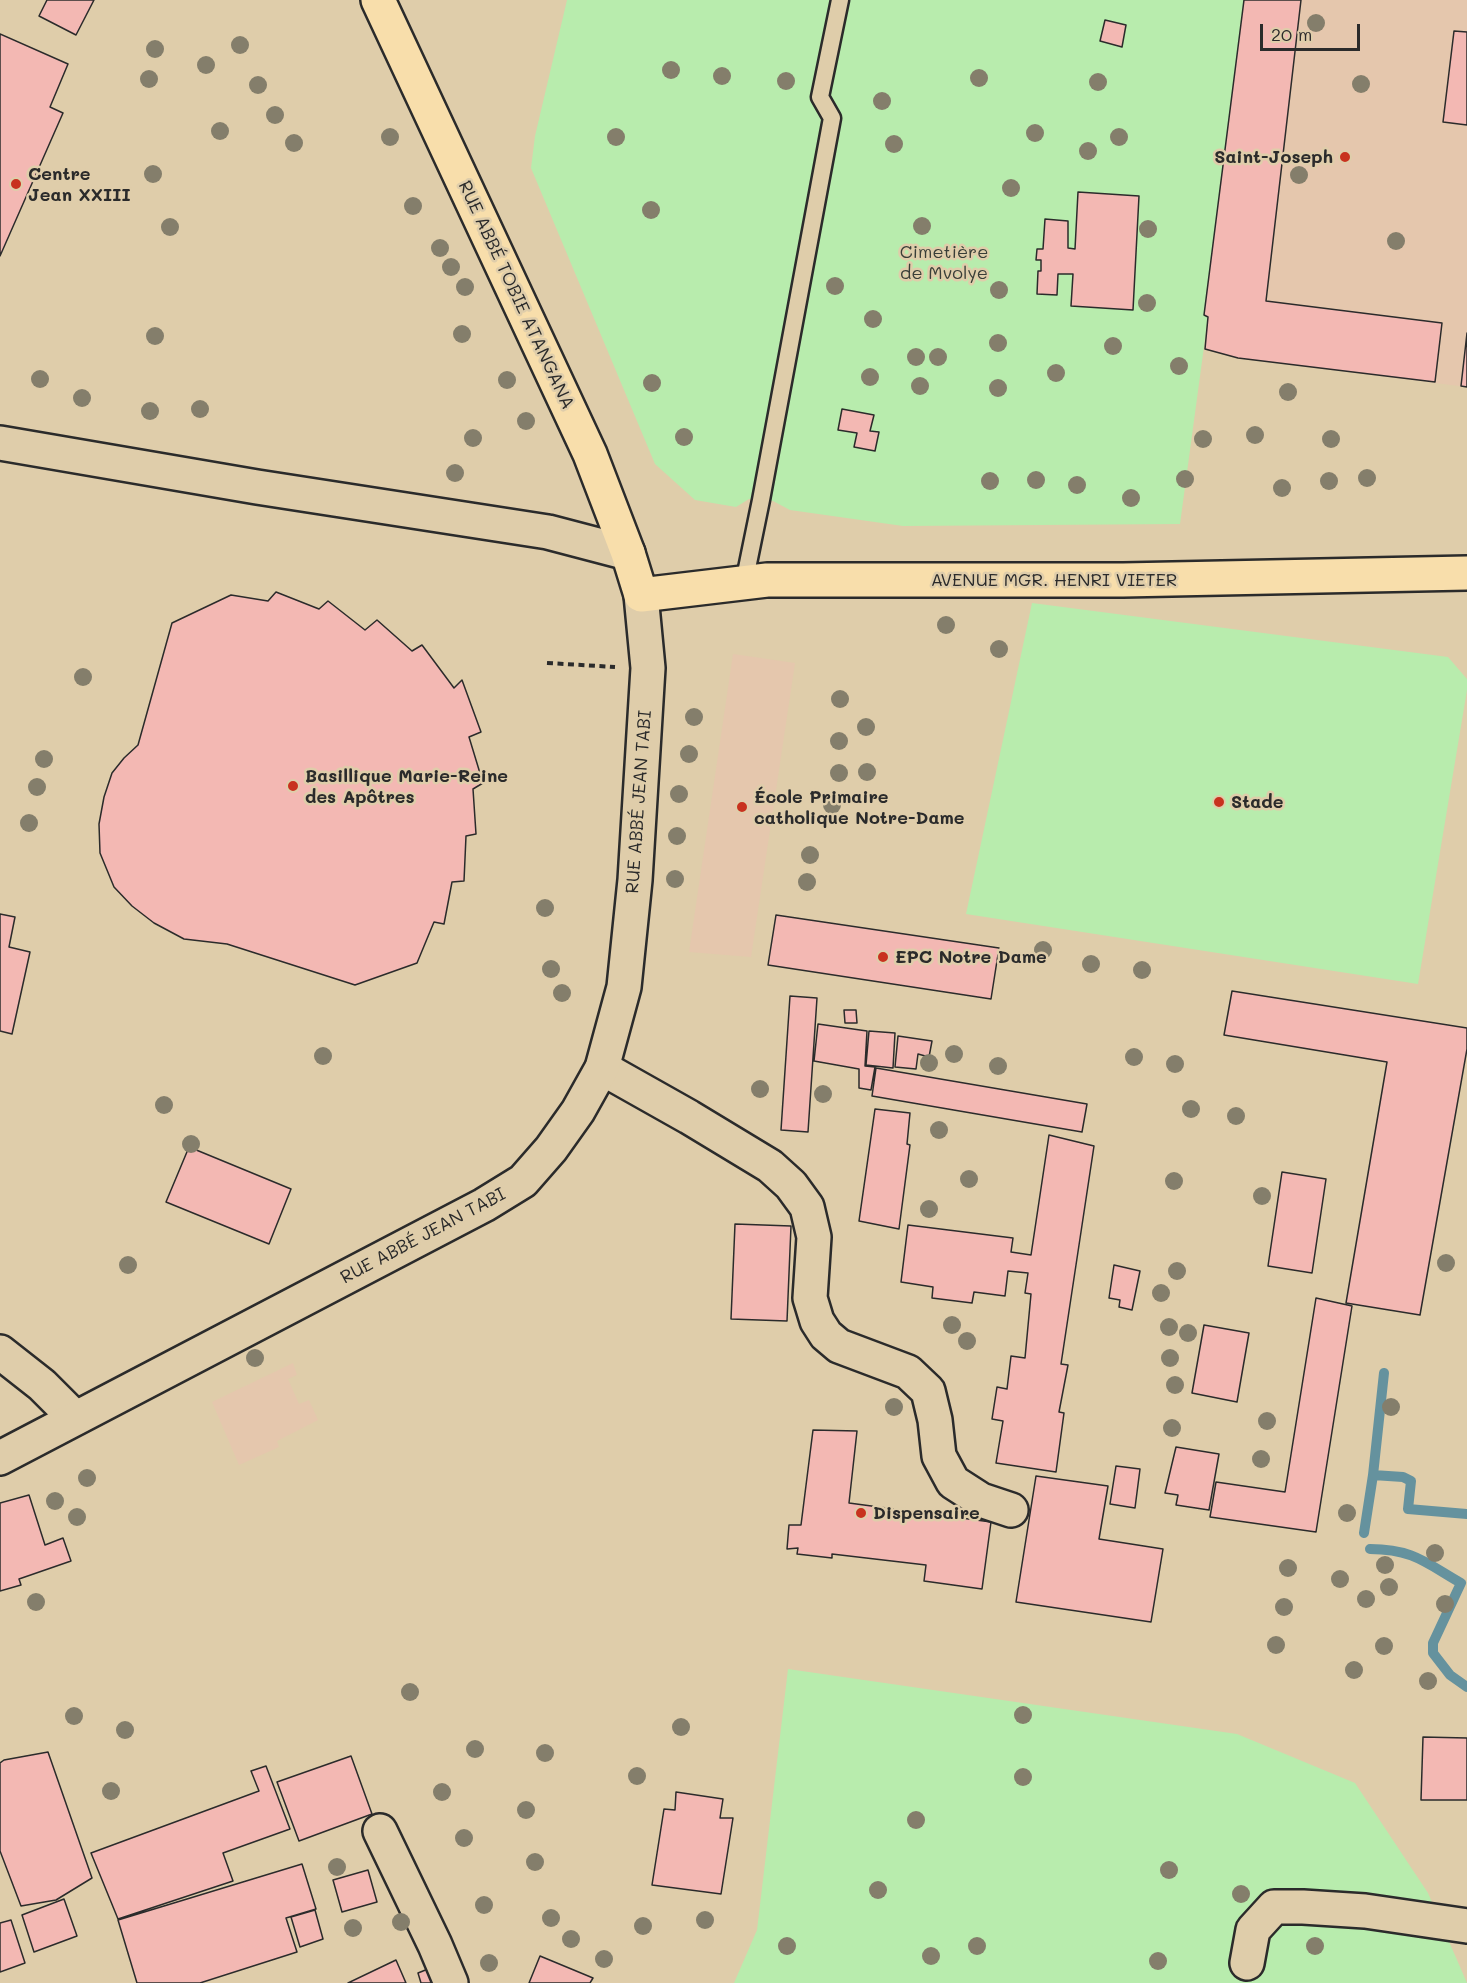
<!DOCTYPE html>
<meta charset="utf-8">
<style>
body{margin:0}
#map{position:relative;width:1467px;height:1983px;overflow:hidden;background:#dfcdaa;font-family:Mali,sans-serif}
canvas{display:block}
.scale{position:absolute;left:1260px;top:24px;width:100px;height:27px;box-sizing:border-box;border:3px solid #2b2b2b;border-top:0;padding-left:8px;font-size:18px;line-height:21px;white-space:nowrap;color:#2b2b2b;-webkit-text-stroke:4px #dfcdaa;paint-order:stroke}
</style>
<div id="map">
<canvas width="1467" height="1983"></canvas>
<div class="scale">20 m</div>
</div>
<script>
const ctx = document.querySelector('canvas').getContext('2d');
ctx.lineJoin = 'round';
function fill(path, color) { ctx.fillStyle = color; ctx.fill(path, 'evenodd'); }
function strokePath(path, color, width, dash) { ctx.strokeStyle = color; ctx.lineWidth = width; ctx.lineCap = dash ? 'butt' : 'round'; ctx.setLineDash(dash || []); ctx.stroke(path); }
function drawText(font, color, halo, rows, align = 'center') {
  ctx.font = font + ' Mali,sans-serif'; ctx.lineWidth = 5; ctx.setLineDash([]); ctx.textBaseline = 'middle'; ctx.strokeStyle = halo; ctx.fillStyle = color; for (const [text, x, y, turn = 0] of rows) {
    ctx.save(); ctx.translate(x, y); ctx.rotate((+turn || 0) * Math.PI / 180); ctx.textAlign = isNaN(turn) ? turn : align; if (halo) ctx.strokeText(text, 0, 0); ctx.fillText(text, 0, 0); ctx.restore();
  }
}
const built = new Path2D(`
 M 1244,0 L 1467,0 L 1467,387 L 1238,358 L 1205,349 L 1208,318 L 1204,315 Z
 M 733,654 L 795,663 L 751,957 L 689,952 Z
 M 293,1363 L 297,1375 L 288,1379 L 299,1404 L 309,1400 L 318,1420 L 277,1441 L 279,1447 L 239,1465 L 212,1402 Z`);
const green = new Path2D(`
 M 567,0 L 1244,0 L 1204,315 L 1208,317 L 1180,524 L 903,526 L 790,510 L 773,501 L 749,499 L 736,507 L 695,500 L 655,464 L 531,168 L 535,136 Z
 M 1032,603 L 1448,657 L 1467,679 L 1467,690 L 1418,984 L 966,914 Z
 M 788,1669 L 1237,1734 L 1355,1783 L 1428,1893 L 1467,1983 L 734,1983 L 757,1930 Z`);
const stream = new Path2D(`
 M 1373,1475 L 1403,1477 L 1411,1481 L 1408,1509 L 1467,1514
 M 1364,1533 L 1373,1475 L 1384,1373
 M 1370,1549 C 1413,1549 1426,1563 1461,1583 L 1433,1643 L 1433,1653 L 1450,1675 L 1467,1687`);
const building = new Path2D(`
 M 47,0 L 94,0 L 76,35 L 39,16 Z
 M 1244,0 L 1301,0 L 1266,301 L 1442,323 L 1435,382 L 1238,358 L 1205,349 L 1208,317 L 1204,315 Z
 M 1105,20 L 1126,25 L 1122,47 L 1100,41 Z
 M 1454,31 L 1467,32 L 1467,125 L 1443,122 Z
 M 0,34 L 68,64 L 50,107 L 63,113 L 0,256 Z
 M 1078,192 L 1139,196 L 1133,310 L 1071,306 L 1073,274 L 1058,274 L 1057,295 L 1037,294 L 1038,271 L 1041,271 L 1041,260 L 1036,260 L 1037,249 L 1043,249 L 1045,219 L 1068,221 L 1068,248 L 1075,249 Z
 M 1467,333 L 1467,387 L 1461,386 Z
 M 842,409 L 874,415 L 870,431 L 879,432 L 875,451 L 854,447 L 857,433 L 838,430 Z
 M 276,592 L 319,609 L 328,601 L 365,630 L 377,620 L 412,651 L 422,645 L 454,688 L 462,680 L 481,732 L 469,737 L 483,783 L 473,789 L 476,834 L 466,836 L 464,881 L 452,882 L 444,924 L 434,922 L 417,963 L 355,985 L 227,944 L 184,939 L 154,923 L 132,906 L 114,887 L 100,853 L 99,824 L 104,797 L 112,773 L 124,758 L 138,745 L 172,623 L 231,595 L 268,601 Z
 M 0,914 L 15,917 L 9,947 L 30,952 L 12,1034 L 0,1031 Z
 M 776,915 L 999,948 L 991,999 L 768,965 Z
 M 1232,991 L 1467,1028 L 1467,1049 L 1420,1315 L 1346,1303 L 1387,1062 L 1224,1035 Z
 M 790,996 L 817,998 L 808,1132 L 781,1130 Z
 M 844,1010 L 856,1010 L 857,1023 L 845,1023 Z
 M 818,1024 L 867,1031 L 865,1066 L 875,1067 L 871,1090 L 859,1088 L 859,1069 L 814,1061 Z
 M 869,1031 L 895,1033 L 893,1068 L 866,1065 Z
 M 898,1036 L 932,1041 L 929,1057 L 918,1054 L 916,1069 L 895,1067 Z
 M 876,1068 L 1087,1104 L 1082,1132 L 872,1096 Z
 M 875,1109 L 910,1113 L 907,1144 L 910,1145 L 899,1229 L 859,1221 Z
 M 1049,1135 L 1094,1146 L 1061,1364 L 1068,1365 L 1059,1412 L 1064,1413 L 1056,1472 L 996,1463 L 1003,1421 L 992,1419 L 997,1387 L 1007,1389 L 1011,1356 L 1025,1358 L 1031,1294 L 1025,1293 L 1028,1273 L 1008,1271 L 1005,1296 L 974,1292 L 972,1303 L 932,1298 L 933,1287 L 901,1282 L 908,1225 L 1013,1238 L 1011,1252 L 1031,1255 Z
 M 189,1147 L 291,1189 L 269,1244 L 166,1202 Z
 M 1282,1172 L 1326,1179 L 1312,1273 L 1268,1266 Z
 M 735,1224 L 791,1226 L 787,1321 L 731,1319 Z
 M 1114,1265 L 1140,1271 L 1132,1310 L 1119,1307 L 1120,1300 L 1109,1298 Z
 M 1316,1298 L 1352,1306 L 1316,1532 L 1210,1517 L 1216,1482 L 1285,1492 Z
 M 1204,1325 L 1249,1333 L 1237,1402 L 1192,1393 Z
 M 813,1430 L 857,1431 L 849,1503 L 991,1522 L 982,1589 L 924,1581 L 926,1565 L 832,1554 L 832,1558 L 797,1554 L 798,1548 L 787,1549 L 789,1525 L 801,1525 Z
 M 1176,1447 L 1219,1454 L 1209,1510 L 1176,1505 L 1178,1495 L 1165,1493 Z
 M 1116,1466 L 1140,1469 L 1135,1508 L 1110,1504 Z
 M 1036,1476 L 1108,1486 L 1099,1539 L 1163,1549 L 1151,1622 L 1016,1602 Z
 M 29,1495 L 45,1545 L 63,1538 L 71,1561 L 19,1579 L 21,1585 L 0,1591 L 0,1503 Z
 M 1423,1737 L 1467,1738 L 1467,1800 L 1421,1800 Z
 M 48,1752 L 92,1878 L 56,1900 L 21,1906 L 0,1851 L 0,1763 L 4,1760 Z
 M 351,1756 L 372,1814 L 299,1841 L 277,1782 Z
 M 266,1766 L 290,1829 L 223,1853 L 233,1881 L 118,1919 L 91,1853 L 259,1791 L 251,1771 Z
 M 676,1792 L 723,1799 L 720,1818 L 733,1818 L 721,1894 L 652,1885 L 664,1809 L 675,1810 Z
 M 302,1864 L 316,1909 L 286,1918 L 297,1952 L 200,1983 L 137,1983 L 118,1920 Z
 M 368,1870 L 377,1902 L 342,1912 L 333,1880 Z
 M 64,1899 L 77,1936 L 34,1952 L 22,1915 Z
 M 315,1910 L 323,1939 L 300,1947 L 291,1917 Z
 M 11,1920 L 25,1963 L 0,1972 L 0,1923 Z
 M 540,1956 L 593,1978 L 590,1983 L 529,1983 Z
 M 396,1960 L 406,1983 L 348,1983 Z
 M 428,1969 L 433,1983 L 421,1983 L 418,1973 Z`);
const path = new Path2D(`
 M 547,663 L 615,667`);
const lane = new Path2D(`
 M 744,583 L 761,500 L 832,118 L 820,97 L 840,0`);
const street = new Path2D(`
 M 0,443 L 257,487 L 548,532 L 628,553
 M 602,1068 L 689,1117 L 770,1166 L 791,1185 L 807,1207 L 814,1237 L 810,1298 L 817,1321 L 826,1335 L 839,1346 L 908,1372 L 928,1391 L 935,1420 L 939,1456 L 953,1482 L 981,1500 L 1011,1510
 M 0,1352 L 42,1385 L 75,1418
 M 380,1831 L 435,1945 L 451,1983
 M 1247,1963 L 1253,1930 L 1274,1907 L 1303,1907 L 1365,1911 L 1467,1926`);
const secondary = new Path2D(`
 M 0,1458 L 484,1205 L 523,1181 L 551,1149 L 578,1111 L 602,1068 L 624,987 L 635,880 L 648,668 L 641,595`);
const primary = new Path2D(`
 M 378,0 L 590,454 L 628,553 L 641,595 L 767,580 L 1123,580 L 1467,573`);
const trees = [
 [1316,23],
 [240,45],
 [155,49],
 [206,65],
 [671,70],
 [722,76],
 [979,78],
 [149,79],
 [786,81],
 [1098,82],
 [1361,84],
 [258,85],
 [882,101],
 [275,115],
 [220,131],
 [1035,133],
 [390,137],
 [616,137],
 [1119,137],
 [294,143],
 [894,144],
 [1088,151],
 [153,174],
 [1299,175],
 [1011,188],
 [413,206],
 [651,210],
 [922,226],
 [170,227],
 [1148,229],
 [1396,241],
 [440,248],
 [451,267],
 [835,286],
 [465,287],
 [999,290],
 [1147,303],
 [873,319],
 [462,334],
 [155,336],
 [998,343],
 [1113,346],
 [916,357],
 [938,357],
 [1179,366],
 [1056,373],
 [870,377],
 [40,379],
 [507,380],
 [652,383],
 [920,386],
 [998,388],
 [1288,392],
 [82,398],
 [200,409],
 [150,411],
 [526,421],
 [1255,435],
 [684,437],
 [473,438],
 [1203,439],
 [1331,439],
 [455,473],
 [1367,478],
 [1185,479],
 [1036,480],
 [990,481],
 [1329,481],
 [1077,485],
 [1282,488],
 [1131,498],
 [946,625],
 [999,649],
 [83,677],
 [840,699],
 [694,717],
 [866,727],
 [839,741],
 [689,754],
 [44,759],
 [867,772],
 [839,773],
 [37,787],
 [679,794],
 [832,805],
 [29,823],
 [677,836],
 [810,855],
 [675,879],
 [807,882],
 [545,908],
 [1043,950],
 [1091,964],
 [551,969],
 [1142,970],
 [562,993],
 [954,1054],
 [323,1056],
 [1134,1057],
 [929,1063],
 [1175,1064],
 [998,1066],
 [760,1089],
 [823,1094],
 [164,1105],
 [1191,1109],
 [1236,1116],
 [939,1130],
 [191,1144],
 [969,1179],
 [1174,1181],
 [1262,1196],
 [929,1209],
 [1446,1263],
 [128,1265],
 [1177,1271],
 [1161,1293],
 [952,1325],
 [1169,1327],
 [1188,1333],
 [967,1341],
 [255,1358],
 [1170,1358],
 [1175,1385],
 [894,1407],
 [1391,1407],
 [1267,1421],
 [1172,1428],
 [1261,1459],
 [87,1478],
 [55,1501],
 [1347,1513],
 [77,1517],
 [1435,1553],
 [1385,1565],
 [1288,1568],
 [1340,1579],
 [1389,1587],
 [1366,1599],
 [36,1602],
 [1445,1604],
 [1284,1607],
 [1276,1645],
 [1384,1646],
 [1354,1670],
 [1428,1681],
 [410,1692],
 [1023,1715],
 [74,1716],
 [681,1727],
 [125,1730],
 [475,1749],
 [545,1753],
 [637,1776],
 [1023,1777],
 [111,1791],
 [442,1792],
 [526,1810],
 [916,1820],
 [464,1838],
 [535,1862],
 [337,1867],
 [1169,1870],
 [878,1890],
 [1241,1894],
 [484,1905],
 [551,1918],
 [705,1920],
 [401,1922],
 [643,1926],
 [353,1928],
 [571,1939],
 [787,1946],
 [977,1946],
 [1315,1946],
 [931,1956],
 [604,1959],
 [1158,1961],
 [489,1963]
];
const markers = [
 [1345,157,6,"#c8321e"],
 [16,184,6,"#c8321e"],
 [293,786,6,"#c8321e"],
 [1219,802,6,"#c8321e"],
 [742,807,6,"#c8321e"],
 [883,957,6,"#c8321e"],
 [861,1513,6,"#c8321e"]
];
const poiNames = [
 ["Saint-Joseph",1333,157,"right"],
 ["Centre",28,174],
 ["Jean XXIII",28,195],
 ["Basillique Marie-Reine",305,776],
 ["des Apôtres",305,797],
 ["École Primaire",754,797],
 ["catholique Notre-Dame",754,818],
 ["Stade",1231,802],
 ["EPC Notre Dame",895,957],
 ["Dispensaire",873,1513]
];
const parkNames = [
 ["Cimetière",944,252],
 ["de Mvolye",944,273]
];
const streetNames = [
 ["RUE ABBÉ TOBIE ATANGANA",516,295,65],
 ["AVENUE MGR. HENRI VIETER",1054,580],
 ["RUE ABBÉ JEAN TABI",639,802,-86],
 ["RUE ABBÉ JEAN TABI",423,1236,-28]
];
fill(built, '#e5c7ad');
fill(green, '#b8ecad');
strokePath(stream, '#65929e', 10);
fill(building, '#f3b8b3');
strokePath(building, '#2b2b2b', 1.5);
strokePath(lane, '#2b2b2b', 21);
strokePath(street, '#2b2b2b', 38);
strokePath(secondary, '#2b2b2b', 38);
strokePath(primary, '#2b2b2b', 38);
strokePath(path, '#2b2b2b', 4, [6, 4.5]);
strokePath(lane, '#dfcdaa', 16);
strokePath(street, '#dfcdaa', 33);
strokePath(secondary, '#dfcdaa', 33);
strokePath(primary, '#f8deab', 33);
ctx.fillStyle = '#847e6b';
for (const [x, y] of trees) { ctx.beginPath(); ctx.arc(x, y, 9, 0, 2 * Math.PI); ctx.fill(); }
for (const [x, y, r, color] of markers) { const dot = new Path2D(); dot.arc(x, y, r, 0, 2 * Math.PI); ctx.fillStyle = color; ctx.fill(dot); strokePath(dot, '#dfcdaa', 2); }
drawText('bold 18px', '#2b2b2b', '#dfcdaa', poiNames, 'left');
drawText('18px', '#393e38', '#dfcdaa', parkNames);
drawText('18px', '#2b2b2b', '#dfcdaa', streetNames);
</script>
